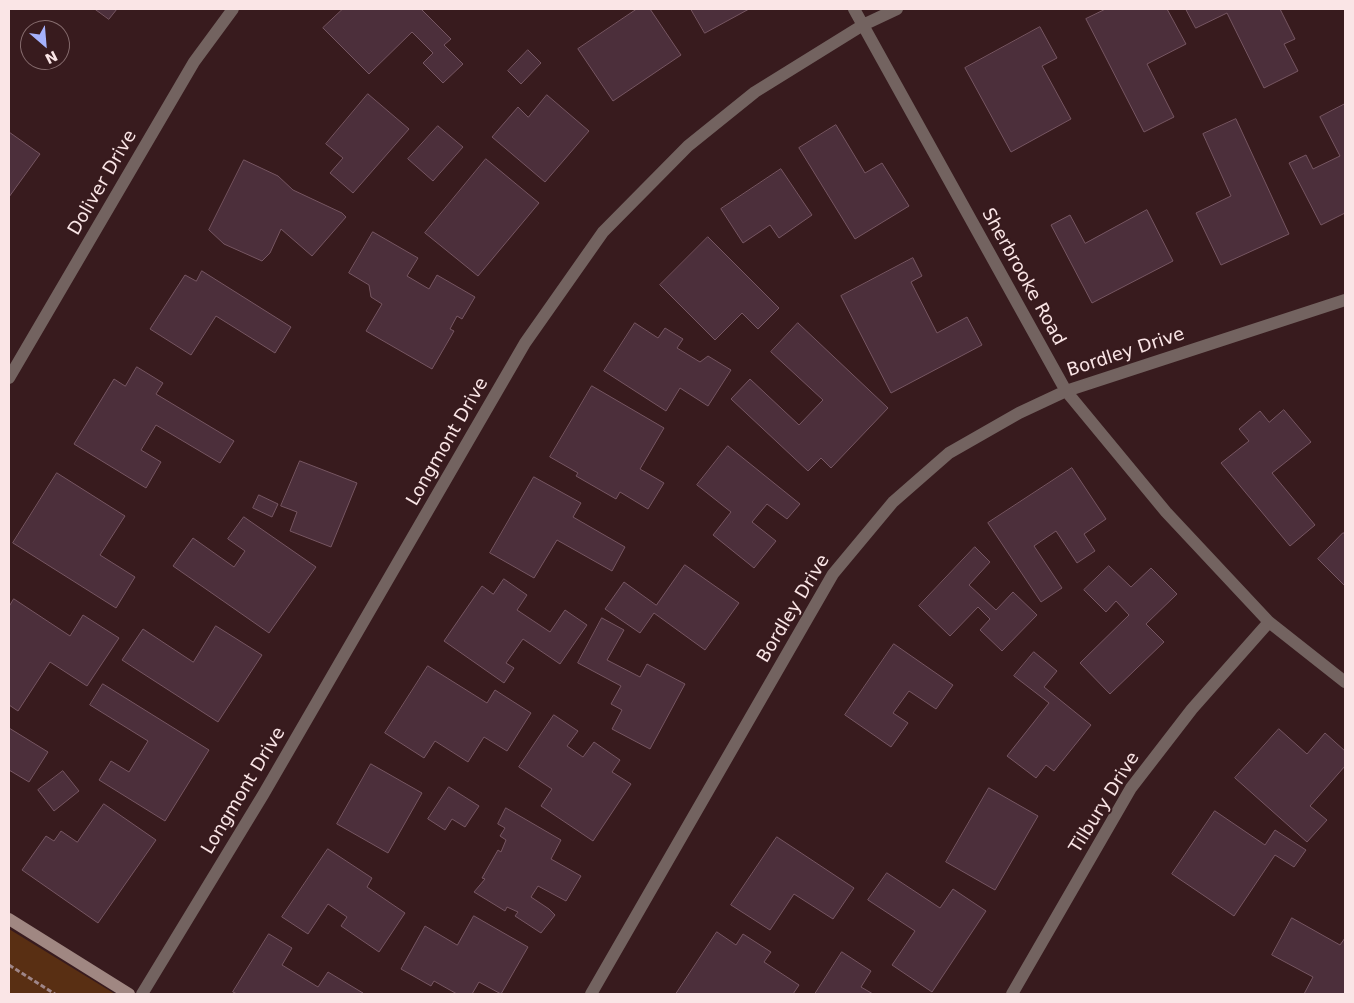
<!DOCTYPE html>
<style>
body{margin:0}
#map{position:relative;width:1354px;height:1003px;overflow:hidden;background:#381b1e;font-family:"DejaVu Sans",sans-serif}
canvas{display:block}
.frame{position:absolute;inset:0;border:10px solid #fae5e6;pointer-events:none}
.north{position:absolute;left:20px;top:20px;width:50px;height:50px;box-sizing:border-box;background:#381b1e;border:1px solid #866c6e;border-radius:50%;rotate:153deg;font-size:14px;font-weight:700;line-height:20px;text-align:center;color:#fae5e6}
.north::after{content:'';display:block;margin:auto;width:18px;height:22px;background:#a5b1fc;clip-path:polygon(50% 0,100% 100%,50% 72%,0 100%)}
</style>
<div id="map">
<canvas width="1354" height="1003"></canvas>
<div class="frame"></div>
<div class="north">N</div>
</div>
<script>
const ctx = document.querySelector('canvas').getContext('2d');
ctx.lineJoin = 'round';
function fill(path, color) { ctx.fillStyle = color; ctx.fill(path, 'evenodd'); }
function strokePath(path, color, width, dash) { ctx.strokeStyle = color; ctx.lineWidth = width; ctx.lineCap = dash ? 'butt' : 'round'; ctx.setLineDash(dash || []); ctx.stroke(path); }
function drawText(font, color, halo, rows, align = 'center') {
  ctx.font = font + ' "DejaVu Sans",sans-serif'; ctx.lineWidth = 4; ctx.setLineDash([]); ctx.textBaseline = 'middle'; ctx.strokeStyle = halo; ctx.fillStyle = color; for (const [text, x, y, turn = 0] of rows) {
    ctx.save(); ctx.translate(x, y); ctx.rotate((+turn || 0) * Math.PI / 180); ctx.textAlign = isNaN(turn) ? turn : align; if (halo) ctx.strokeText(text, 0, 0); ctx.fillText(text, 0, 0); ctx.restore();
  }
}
const green = new Path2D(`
 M 9,929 L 115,994 L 9,994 Z`);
const building = new Path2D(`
 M 95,9 L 117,9 L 109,19 Z
 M 343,9 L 421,9 L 451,39 L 444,45 L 463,64 L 443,83 L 423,63 L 433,53 L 412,32 L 369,74 L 323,28 Z
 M 637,9 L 650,9 L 681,55 L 613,101 L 578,49 Z
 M 691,9 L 749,9 L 705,33 Z
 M 1106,9 L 1167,9 L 1186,44 L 1147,64 L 1174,117 L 1144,132 L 1086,19 Z
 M 1186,9 L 1280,9 L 1295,39 L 1284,44 L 1298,71 L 1264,88 L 1227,13 L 1196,28 Z
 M 1040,27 L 1057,58 L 1042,66 L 1071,119 L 1011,152 L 965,68 Z
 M 528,50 L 541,63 L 521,84 L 508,71 Z
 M 368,94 L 409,129 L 353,193 L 330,173 L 343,158 L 326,144 Z
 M 547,95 L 589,131 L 545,182 L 492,137 L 518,107 L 528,117 Z
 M 1345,104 L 1345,213 L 1321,225 L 1289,163 L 1306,155 L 1313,169 L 1340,156 L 1320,117 Z
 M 1236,119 L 1289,234 L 1221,265 L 1196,213 L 1231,196 L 1203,134 Z
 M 836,125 L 865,173 L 882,163 L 909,206 L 855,239 L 799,148 Z
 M 438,126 L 463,147 L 433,181 L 408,159 Z
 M 9,132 L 40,154 L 9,197 Z
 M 486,159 L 539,203 L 478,276 L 425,233 Z
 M 244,160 L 278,176 L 293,190 L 342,213 L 346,217 L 312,256 L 281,229 L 270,253 L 262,261 L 224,244 L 209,230 Z
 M 781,169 L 812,215 L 779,238 L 770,225 L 743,243 L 721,209 Z
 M 1147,210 L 1173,261 L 1092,303 L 1051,225 L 1070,215 L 1085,243 Z
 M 373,232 L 418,258 L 407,276 L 429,289 L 437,275 L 475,297 L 462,319 L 457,316 L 450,329 L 454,331 L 432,369 L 366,331 L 382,304 L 371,297 L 369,285 L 349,273 Z
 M 708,237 L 779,308 L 758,329 L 742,313 L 715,340 L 660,285 Z
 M 913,258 L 922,276 L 911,282 L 937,333 L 967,317 L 982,345 L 891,393 L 841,296 Z
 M 202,271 L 291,327 L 275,353 L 216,316 L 191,355 L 150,329 L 185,275 L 196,281 Z
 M 635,323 L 658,338 L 665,328 L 683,339 L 677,348 L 700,362 L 708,356 L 731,370 L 708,406 L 680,388 L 666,411 L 604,371 Z
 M 798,323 L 888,408 L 831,468 L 821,458 L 808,471 L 731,399 L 750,379 L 799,425 L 823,400 L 771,352 Z
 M 137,367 L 163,383 L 156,394 L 234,441 L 220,463 L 156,425 L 141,450 L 161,462 L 146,488 L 74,444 L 114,379 L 125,386 Z
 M 592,386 L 664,428 L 640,469 L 664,483 L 648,509 L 620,492 L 616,499 L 576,476 L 578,473 L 550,457 Z
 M 1284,410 L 1311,442 L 1272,473 L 1315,525 L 1290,546 L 1221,463 L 1249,441 L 1239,429 L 1260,411 L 1269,422 Z
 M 728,446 L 800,504 L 787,519 L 767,504 L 752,522 L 776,541 L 754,568 L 713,535 L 731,512 L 697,485 Z
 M 300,461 L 357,483 L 331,547 L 290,531 L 297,512 L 281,506 Z
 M 1072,468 L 1106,519 L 1084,534 L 1095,551 L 1077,563 L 1056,531 L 1034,546 L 1062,588 L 1041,602 L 988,523 Z
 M 57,473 L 125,516 L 100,555 L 135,577 L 116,608 L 13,543 Z
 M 534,477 L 581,503 L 573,517 L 625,547 L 612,571 L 557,540 L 534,578 L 490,553 Z
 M 259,495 L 278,504 L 272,517 L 253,508 Z
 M 244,517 L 316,567 L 269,633 L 173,566 L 193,538 L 234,567 L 245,551 L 228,539 Z
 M 1343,533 L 1345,533 L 1345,586 L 1318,559 Z
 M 975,547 L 990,562 L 969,585 L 996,610 L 1013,592 L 1037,615 L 1002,651 L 980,630 L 990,619 L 978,607 L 950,636 L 919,606 Z
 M 685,565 L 739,603 L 705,650 L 654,613 L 640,633 L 605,609 L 624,582 L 656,605 Z
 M 1109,566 L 1131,587 L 1151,568 L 1177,594 L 1146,624 L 1164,642 L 1110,694 L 1080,663 L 1129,615 L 1116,601 L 1106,612 L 1084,590 Z
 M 504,579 L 527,595 L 517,610 L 550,632 L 565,610 L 587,625 L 560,664 L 523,639 L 506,663 L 514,668 L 504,683 L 444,641 L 482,586 L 493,594 Z
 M 14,599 L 70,636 L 83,615 L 119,638 L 87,686 L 50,662 L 18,711 L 9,705 L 9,607 Z
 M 602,618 L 624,630 L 607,660 L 640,677 L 647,664 L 685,684 L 650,749 L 612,729 L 622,710 L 611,704 L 621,686 L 578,663 Z
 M 216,626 L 262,655 L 218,722 L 122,660 L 143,629 L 193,662 Z
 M 894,644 L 953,685 L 936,709 L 909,691 L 893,713 L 908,723 L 891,747 L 845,715 Z
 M 1034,652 L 1057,671 L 1044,687 L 1091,725 L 1054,771 L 1046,765 L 1036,778 L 1007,756 L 1049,703 L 1014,676 Z
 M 428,666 L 487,703 L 495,690 L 531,713 L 507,751 L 484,737 L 468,762 L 435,741 L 424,758 L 385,733 Z
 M 103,684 L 209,750 L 165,821 L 99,780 L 111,761 L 129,772 L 148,741 L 90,705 Z
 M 554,715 L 578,731 L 567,746 L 583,757 L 594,742 L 620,760 L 612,772 L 631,784 L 593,841 L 541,806 L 552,789 L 519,767 Z
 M 9,728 L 48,752 L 29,782 L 9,770 Z
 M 1279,729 L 1307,754 L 1325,733 L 1345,751 L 1345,766 L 1310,806 L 1327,820 L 1307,842 L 1235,778 Z
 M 371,764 L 422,793 L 388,853 L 337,824 Z
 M 63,771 L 79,791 L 54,811 L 38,790 Z
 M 449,787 L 479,806 L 465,827 L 452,819 L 445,830 L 428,819 Z
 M 989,788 L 1038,816 L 995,890 L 946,862 Z
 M 104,804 L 156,840 L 98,923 L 22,870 L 46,836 L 54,841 L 61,831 L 77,842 Z
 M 506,808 L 561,840 L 551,859 L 581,876 L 566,901 L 538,886 L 531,897 L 549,909 L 555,915 L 541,933 L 515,916 L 518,912 L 507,907 L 505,911 L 474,892 L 485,879 L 482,878 L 498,850 L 501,852 L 506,840 L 500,836 L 505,828 L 498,824 Z
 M 1215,811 L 1265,845 L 1275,830 L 1306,850 L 1294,867 L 1275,855 L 1234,916 L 1172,874 Z
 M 777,837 L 854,888 L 833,919 L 794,894 L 770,930 L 731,905 Z
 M 328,849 L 372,878 L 367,887 L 405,913 L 379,952 L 341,926 L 347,917 L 328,904 L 308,934 L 282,917 Z
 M 887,873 L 940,908 L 953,889 L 986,911 L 932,992 L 892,965 L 915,931 L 868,900 Z
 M 474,916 L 528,947 L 501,994 L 479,982 L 472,994 L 457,994 L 434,981 L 431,986 L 401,969 L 425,926 L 457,945 Z
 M 1292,918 L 1340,945 L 1345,938 L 1345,994 L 1304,994 L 1313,977 L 1272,955 Z
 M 717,932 L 736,945 L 743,934 L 771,952 L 764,962 L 799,985 L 793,994 L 676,994 Z
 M 269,934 L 292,948 L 282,965 L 318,987 L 328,972 L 363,993 L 362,994 L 237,994 L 233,992 Z
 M 842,952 L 871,971 L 861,987 L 873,994 L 815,994 Z`);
const path = new Path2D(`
 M 9,965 L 55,994`);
const street = new Path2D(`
 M 854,9 L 1066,391 L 1166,512 L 1269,622 L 1345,682
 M 9,378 L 194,62 L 233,9
 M 142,994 L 263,795 L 525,343 L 603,232 L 688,146 L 755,92 L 863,25 L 897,9
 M 591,994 L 833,574 L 893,502 L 949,453 L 1019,413 L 1066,391 L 1345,300
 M 1012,994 L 1131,788 L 1192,709 L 1269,622`);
const secondary = new Path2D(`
 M 9,919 L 129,994`);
const streetNames = [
 ["Doliver Drive",103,183,-60],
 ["Sherbrooke Road",1023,277,61],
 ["Bordley Drive",1126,353,-18],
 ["Longmont Drive",448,442,-60],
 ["Bordley Drive",794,609,-59],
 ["Longmont Drive",244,791,-59],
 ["Tilbury Drive",1105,803,-58]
];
fill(green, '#592f13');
fill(building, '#4c2f3b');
strokePath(building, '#765662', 1);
strokePath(path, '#9f8688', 3, [5, 2.5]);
strokePath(street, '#736360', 12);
strokePath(secondary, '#a08782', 12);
drawText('18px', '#fae5e6', '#381b1e', streetNames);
</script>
